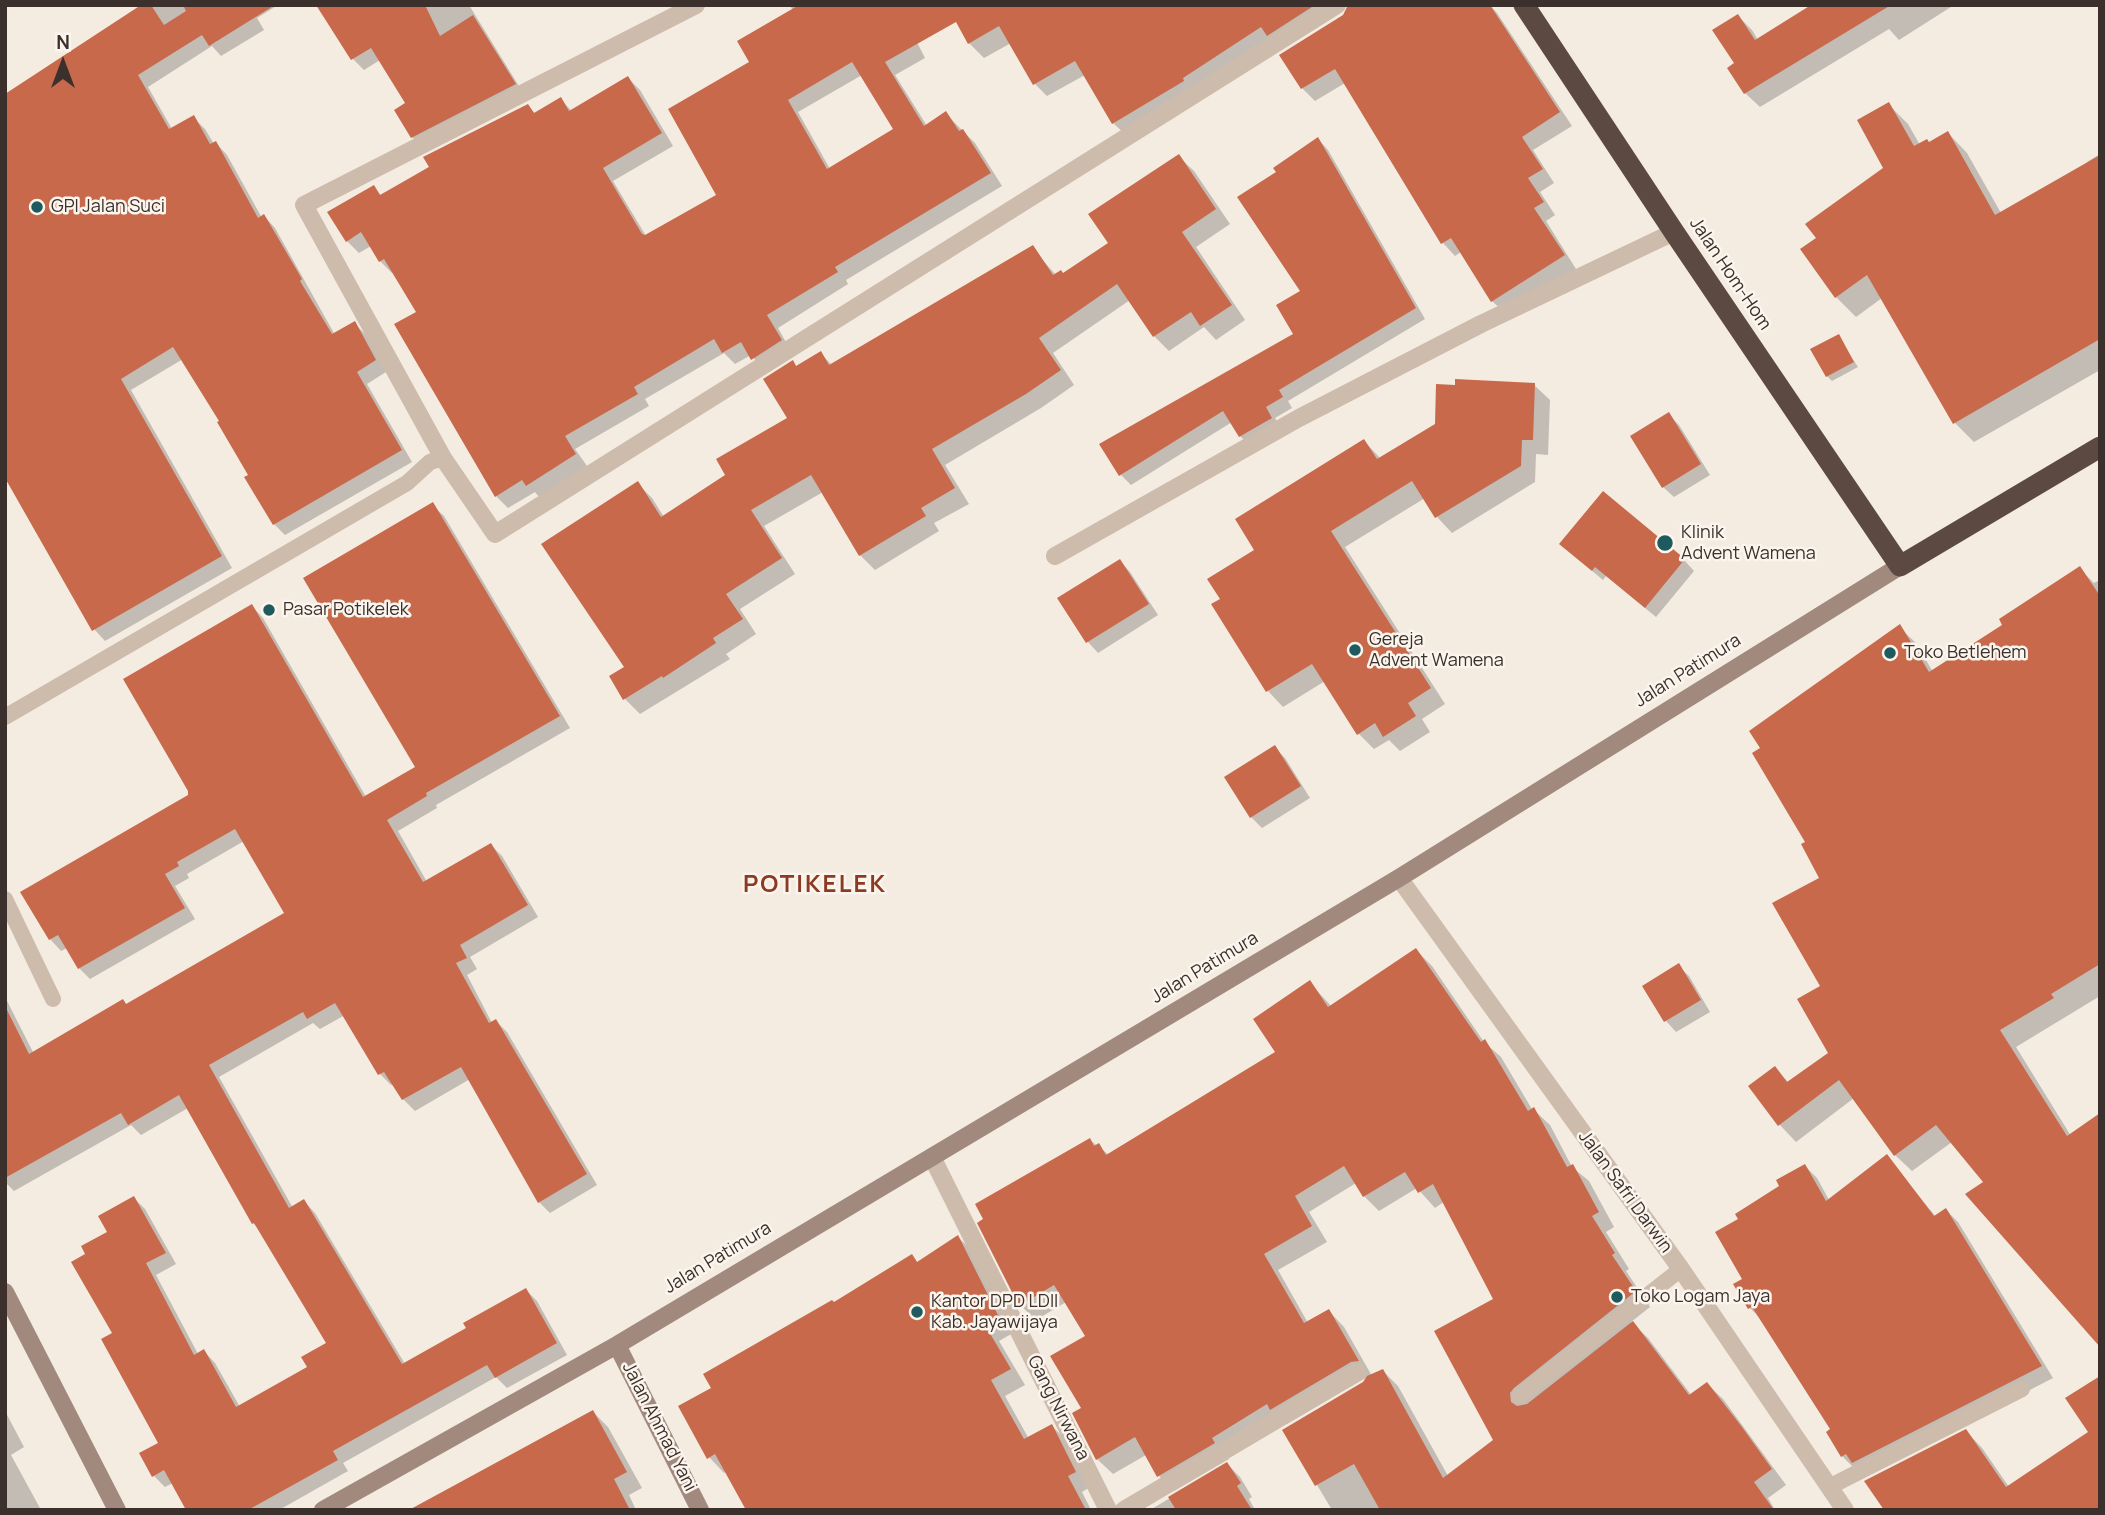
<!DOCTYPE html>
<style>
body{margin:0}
#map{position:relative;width:2105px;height:1515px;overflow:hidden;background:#f4ebe1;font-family:Manrope,sans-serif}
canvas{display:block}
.frame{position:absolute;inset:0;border:7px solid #3b302b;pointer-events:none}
.north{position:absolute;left:28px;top:28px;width:70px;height:70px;-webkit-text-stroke:5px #fbf5ee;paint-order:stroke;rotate:0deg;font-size:19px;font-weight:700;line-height:28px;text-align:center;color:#3b302b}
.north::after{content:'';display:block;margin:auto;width:24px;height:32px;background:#3b302b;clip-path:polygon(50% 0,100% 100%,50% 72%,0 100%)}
</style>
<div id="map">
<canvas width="2105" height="1515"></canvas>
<div class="frame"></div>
<div class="north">N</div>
</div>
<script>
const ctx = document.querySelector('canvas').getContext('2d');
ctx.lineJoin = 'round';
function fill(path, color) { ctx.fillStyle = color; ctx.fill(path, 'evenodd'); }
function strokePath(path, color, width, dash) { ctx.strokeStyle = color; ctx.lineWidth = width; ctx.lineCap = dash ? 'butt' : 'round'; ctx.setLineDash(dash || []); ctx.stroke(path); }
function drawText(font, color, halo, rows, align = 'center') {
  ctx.font = font + ' Manrope,sans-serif'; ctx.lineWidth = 5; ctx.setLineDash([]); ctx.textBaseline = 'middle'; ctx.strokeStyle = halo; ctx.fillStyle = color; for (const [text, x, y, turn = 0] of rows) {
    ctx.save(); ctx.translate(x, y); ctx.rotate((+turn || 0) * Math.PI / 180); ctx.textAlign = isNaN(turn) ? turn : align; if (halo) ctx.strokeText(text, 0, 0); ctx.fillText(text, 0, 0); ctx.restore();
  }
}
const shadow = new Path2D(`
 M 145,5 L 278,5 L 257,18 L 264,30 L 221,56 L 212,46 L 148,87 L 172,129 L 194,118 L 205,129 L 214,144 L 216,143 L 227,155 L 262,218 L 264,216 L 275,228 L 335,335 L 355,324 L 366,335 L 386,372 L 367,384 L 412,462 L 285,535 L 274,524 L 221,422 L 183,359 L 131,390 L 232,568 L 105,641 L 94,629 L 5,475 Z
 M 318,5 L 469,5 L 525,96 L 424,148 L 412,137 L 408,104 L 380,60 L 364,70 L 352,58 Z
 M 790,5 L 898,5 L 925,58 L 895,75 L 927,126 L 946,114 L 975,143 L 1002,186 L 846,280 L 848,284 L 778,328 L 792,353 L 765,371 L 751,355 L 735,364 L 724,353 L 645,399 L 649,406 L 575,449 L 587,466 L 539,497 L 535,492 L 508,508 L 496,496 L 418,312 L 394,272 L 392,273 L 380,261 L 371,246 L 359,253 L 347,241 L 373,188 L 382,196 L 527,106 L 536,114 L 560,99 L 572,111 L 628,78 L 640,90 L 673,146 L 613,181 L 646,236 L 719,195 L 752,62 L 793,11 ZM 862,75 L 896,130 L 830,169 L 798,112 Z
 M 1002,5 L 1490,5 L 1497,13 L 1572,126 L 1533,150 L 1554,183 L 1540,192 L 1555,215 L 1546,221 L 1576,269 L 1505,313 L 1492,301 L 1461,252 L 1455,256 L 1443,243 L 1345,83 L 1315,101 L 1302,88 L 1349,7 L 1344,7 L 1126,135 L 1113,123 L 1085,75 L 1047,96 L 1035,84 L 1011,43 L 984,58 L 969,43 Z
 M 1814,5 L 1954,5 L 1899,40 L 1889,29 L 1760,107 L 1745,93 L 1729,68 L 1736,64 L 1738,16 L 1752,30 L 1758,40 Z
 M 1888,104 L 1908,124 L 1920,145 L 1929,144 L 1948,133 L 1967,153 L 2001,213 L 2088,164 L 2087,162 L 2100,154 L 2100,370 L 1974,442 L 1954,422 L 1882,298 L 1856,317 L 1836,297 L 1802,250 L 1818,239 L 1886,168 Z
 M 1318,139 L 1328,150 L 1425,319 L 1288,401 L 1292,408 L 1275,418 L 1281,429 L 1250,446 L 1240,436 L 1232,422 L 1131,485 L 1121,475 L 1295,335 L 1303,292 L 1278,172 Z
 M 1179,157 L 1194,171 L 1230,224 L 1196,247 L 1245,320 L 1216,340 L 1204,327 L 1169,351 L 1154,336 L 1130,300 L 1053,353 L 1074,385 L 1041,408 L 945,465 L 969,504 L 934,523 L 939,531 L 875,570 L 860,555 L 823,492 L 764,526 L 795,574 L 740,609 L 756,634 L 726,654 L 730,659 L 640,714 L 625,699 L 637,483 L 652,498 L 664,517 L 728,476 L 789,419 L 793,362 L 797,367 L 820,353 L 832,365 L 1032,248 L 1056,275 L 1063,274 L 1110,244 Z
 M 1838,336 L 1858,367 L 1832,381 L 1827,376 Z
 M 1534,385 L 1550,400 L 1548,455 L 1536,454 L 1535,482 L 1452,533 L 1437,517 L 1425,498 L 1345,547 L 1445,704 L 1422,719 L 1430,732 L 1400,751 L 1389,740 L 1374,749 L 1359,734 L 1325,681 L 1283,707 L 1268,691 L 1213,605 L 1222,599 L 1257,550 L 1364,441 L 1381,459 Z
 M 1668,414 L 1679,425 L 1710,475 L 1674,497 L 1663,487 Z
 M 432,505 L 444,516 L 570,728 L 436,805 L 437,808 L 398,831 L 427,882 L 491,845 L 502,856 L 538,917 L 470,957 L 477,969 L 467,975 L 492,1023 L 496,1021 L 507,1032 L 597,1185 L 550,1213 L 539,1202 L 470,1079 L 415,1111 L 403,1099 L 394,1084 L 391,1085 L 380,1074 L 345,1015 L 320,1029 L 313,1023 L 219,1077 L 293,1208 L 304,1201 L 315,1213 L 405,1364 L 469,1329 L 526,1290 L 537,1301 L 567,1355 L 507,1388 L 496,1377 L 343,1463 L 348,1471 L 279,1510 L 188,1510 L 173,1483 L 165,1487 L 154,1476 L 160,1443 L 114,1334 L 88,1255 L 109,1232 L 134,1198 L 145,1209 L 176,1264 L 156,1275 L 198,1354 L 204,1351 L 215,1363 L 240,1407 L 309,1368 L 328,1344 L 262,1232 L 253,1223 L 188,1108 L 141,1135 L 131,1125 L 14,1191 L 5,1182 L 5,997 L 34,1054 L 123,1001 L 127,1005 L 287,914 L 244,841 L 187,874 L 189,878 L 175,886 L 195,919 L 90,979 L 79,968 L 67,948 L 61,951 L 50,939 L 23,893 L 190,796 L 252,606 L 263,618 L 366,797 L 418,768 Z
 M 1572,554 L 1684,560 L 1694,571 L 1656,617 L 1606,576 L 1603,580 Z
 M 1120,561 L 1130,572 L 1158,615 L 1098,653 L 1088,642 L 1060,598 Z
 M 2080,569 L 2094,583 L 2100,580 L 2100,996 L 2016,1047 L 2071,1136 L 2100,1345 L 1985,1182 L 1952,1142 L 1912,1171 L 1895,1155 L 1854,1098 L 1796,1142 L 1780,1125 L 1750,1087 L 1775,1068 L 1789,1083 L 1830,1054 L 1822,987 L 1822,879 L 1807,843 L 1899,627 L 1916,643 L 1933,672 L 2005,626 Z
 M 1274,747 L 1285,758 L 1310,798 L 1262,828 L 1251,817 Z
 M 1416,950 L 1432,966 L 1484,1042 L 1501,1057 L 1533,1111 L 1534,1110 L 1550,1125 L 1572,1167 L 1589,1181 L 1614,1227 L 1606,1232 L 1629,1269 L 1626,1271 L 1650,1307 L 1631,1322 L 1648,1338 L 1692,1396 L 1707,1384 L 1723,1399 L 1786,1485 L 1768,1498 L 1775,1510 L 1332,1510 L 1284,1430 L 1364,1383 L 1369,1376 L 1287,1424 L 1282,1419 L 1226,1454 L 1229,1459 L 1174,1491 L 1159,1476 L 1146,1455 L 1113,1474 L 1097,1459 L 1083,1409 L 1087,1337 L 1066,1302 L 1036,1320 L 1020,1305 L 1090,1140 L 1109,1155 L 1278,1053 L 1310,983 L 1332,1007 ZM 1356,1183 L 1364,1196 L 1379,1211 L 1417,1188 L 1435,1208 L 1445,1201 L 1495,1300 L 1495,1440 L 1448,1476 L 1398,1386 L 1383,1371 L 1372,1376 L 1344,1327 L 1329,1311 L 1308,1323 L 1278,1270 L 1327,1242 L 1309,1212 Z
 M 1678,966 L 1689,976 L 1710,1012 L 1676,1032 L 1666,1021 L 1644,986 Z
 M 1887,1157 L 1936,1217 L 1946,1210 L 1958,1222 L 2053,1378 L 1866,1475 L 1855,1469 L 1842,1456 L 1828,1433 L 1833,1430 L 1762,1320 L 1750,1308 L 1745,1279 L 1741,1220 L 1805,1166 L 1817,1178 L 1829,1200 Z
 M 958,1237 L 973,1252 L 1013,1333 L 999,1341 L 1025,1385 L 1005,1396 L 1029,1439 L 1052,1426 L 1067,1441 L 1090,1487 L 1082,1492 L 1091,1510 L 748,1510 L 727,1471 L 724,1473 L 709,1457 L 713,1388 L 834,1304 L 912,1256 L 918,1263 Z
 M 5,1411 L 24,1447 L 11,1455 L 41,1510 L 5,1510 Z
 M 593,1412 L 608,1427 L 642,1488 L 629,1495 L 636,1510 L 409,1510 Z
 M 1966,1431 L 1982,1448 L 2009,1487 L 2090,1432 L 2100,1510 L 1887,1510 Z
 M 1227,1464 L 1240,1477 L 1252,1497 L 1249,1499 L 1255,1510 L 1150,1510 Z`);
const building = new Path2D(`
 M 141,5 L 151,5 L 164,25 L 186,11 L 183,5 L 275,5 L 209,46 L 202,35 L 138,75 L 169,129 L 194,115 L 210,144 L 216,141 L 258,218 L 264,214 L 302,279 L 300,281 L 332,334 L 355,321 L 376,360 L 357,372 L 402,450 L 273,525 L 244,477 L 248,475 L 217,422 L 219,421 L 173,347 L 121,379 L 222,556 L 92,631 L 5,478 L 5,94 Z
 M 316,5 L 425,5 L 440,36 L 473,15 L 516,84 L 411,138 L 394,110 L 405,103 L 371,48 L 351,60 Z
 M 799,5 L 1315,5 L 1267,36 L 1261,27 L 1183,78 L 1184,81 L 1112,124 L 1075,61 L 1033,85 L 999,26 L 968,44 L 956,22 L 885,62 L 924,126 L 946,111 L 959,131 L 963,129 L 991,173 L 835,267 L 838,272 L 767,315 L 782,340 L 751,360 L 741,342 L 722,353 L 714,339 L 634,387 L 638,394 L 565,436 L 576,454 L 526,486 L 522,480 L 495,497 L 394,324 L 416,312 L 384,259 L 379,262 L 361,232 L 346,242 L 327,212 L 374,185 L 380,195 L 429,167 L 423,157 L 528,104 L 534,113 L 561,97 L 569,111 L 628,76 L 662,133 L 603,168 L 642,234 L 645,235 L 716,195 L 668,109 L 749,62 L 737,41 ZM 852,62 L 893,129 L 827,169 L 788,100 Z
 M 1348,5 L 1490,5 L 1560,112 L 1522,137 L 1543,169 L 1528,178 L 1544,202 L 1534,208 L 1565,255 L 1491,302 L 1451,238 L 1441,244 L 1335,69 L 1301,89 L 1279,55 L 1343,15 Z
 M 1811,5 L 1891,5 L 1744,94 L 1727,68 L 1734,63 L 1712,30 L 1738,14 L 1755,40 Z
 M 1889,102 L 1914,146 L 1927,139 L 1929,142 L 1948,131 L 1995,215 L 2100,155 L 2100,339 L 1953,424 L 1867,275 L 1835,298 L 1800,249 L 1816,238 L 1805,224 L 1883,168 L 1857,120 Z
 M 1318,137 L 1416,308 L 1279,390 L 1283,397 L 1266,407 L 1272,418 L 1239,437 L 1223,411 L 1119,476 L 1099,444 L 1293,334 L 1276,305 L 1300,291 L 1237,197 L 1276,172 L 1273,168 Z
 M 1179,154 L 1216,209 L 1182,232 L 1232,305 L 1200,326 L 1191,312 L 1153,337 L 1117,284 L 1039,338 L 1061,370 L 1026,394 L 932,449 L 955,488 L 921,508 L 926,516 L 859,556 L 811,475 L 751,510 L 782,558 L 726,594 L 743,619 L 713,638 L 716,643 L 663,678 L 662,676 L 623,700 L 609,676 L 624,667 L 541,544 L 638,481 L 661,517 L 725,475 L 716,459 L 787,418 L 763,379 L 793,360 L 796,366 L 821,351 L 829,365 L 1033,245 L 1053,275 L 1061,270 L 1063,273 L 1108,243 L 1088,214 Z
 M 1839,334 L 1854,362 L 1826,377 L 1810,349 Z
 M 1455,379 L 1535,383 L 1533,440 L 1522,440 L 1521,466 L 1435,518 L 1412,481 L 1331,531 L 1431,688 L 1408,703 L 1416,716 L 1383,737 L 1375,723 L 1357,735 L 1312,664 L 1266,692 L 1211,604 L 1220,599 L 1207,579 L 1254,550 L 1235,519 L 1364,439 L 1377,459 L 1435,424 L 1436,384 L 1455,385 Z
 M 1669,412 L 1701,464 L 1662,488 L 1630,436 Z
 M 1603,491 L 1685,559 L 1645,608 L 1595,567 L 1592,571 L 1559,544 Z
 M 433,502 L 560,716 L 426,793 L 427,796 L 387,820 L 423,882 L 491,843 L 528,905 L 460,945 L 467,958 L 456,963 L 489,1023 L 496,1019 L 587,1174 L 538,1203 L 461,1067 L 402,1100 L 384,1072 L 378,1075 L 335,1003 L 307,1019 L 303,1012 L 209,1065 L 289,1208 L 304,1199 L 402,1364 L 466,1328 L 463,1323 L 526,1288 L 557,1343 L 495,1378 L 487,1365 L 333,1451 L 338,1460 L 248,1510 L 186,1510 L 164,1470 L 152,1477 L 139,1453 L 158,1443 L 101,1339 L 112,1333 L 71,1262 L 85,1254 L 81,1246 L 107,1232 L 98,1216 L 134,1196 L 166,1253 L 146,1263 L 194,1355 L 204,1349 L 236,1407 L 307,1367 L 301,1357 L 326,1343 L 254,1223 L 252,1224 L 179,1095 L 128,1125 L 121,1113 L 5,1178 L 5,1006 L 29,1054 L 123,999 L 126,1004 L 284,913 L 235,829 L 177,862 L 179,866 L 165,874 L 185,908 L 78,969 L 58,935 L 49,940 L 20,892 L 188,795 L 188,791 L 123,679 L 252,604 L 363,797 L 415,767 L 303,578 Z
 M 1120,559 L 1149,604 L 1086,643 L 1057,598 Z
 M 2080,566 L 2100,596 L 2100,964 L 2051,994 L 2054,998 L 2000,1030 L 2067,1136 L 2100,1113 L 2100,1347 L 1965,1194 L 1983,1182 L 1936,1125 L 1894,1156 L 1839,1080 L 1778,1126 L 1748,1086 L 1775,1066 L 1787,1082 L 1828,1053 L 1797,999 L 1820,986 L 1772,903 L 1819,878 L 1801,844 L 1805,842 L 1752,753 L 1760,748 L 1749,731 L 1900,624 L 1929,672 L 2002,625 L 1999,619 Z
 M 1275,745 L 1301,786 L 1250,818 L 1224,777 Z
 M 1416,948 L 1481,1042 L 1485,1039 L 1528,1111 L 1534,1107 L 1567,1167 L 1573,1164 L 1599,1212 L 1592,1216 L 1615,1253 L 1612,1255 L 1636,1291 L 1514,1388 L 1510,1393 L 1511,1402 L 1517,1406 L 1527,1404 L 1633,1321 L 1689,1395 L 1707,1382 L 1742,1427 L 1772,1469 L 1754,1482 L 1774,1510 L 1380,1510 L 1354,1464 L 1315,1486 L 1282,1430 L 1363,1382 L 1367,1376 L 1383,1369 L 1443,1478 L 1493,1440 L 1434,1331 L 1493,1299 L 1433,1184 L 1418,1193 L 1405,1172 L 1363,1197 L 1344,1166 L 1295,1196 L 1312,1226 L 1264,1254 L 1304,1323 L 1329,1309 L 1359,1361 L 1351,1362 L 1270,1410 L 1267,1404 L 1212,1438 L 1215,1443 L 1157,1477 L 1135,1437 L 1096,1460 L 1072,1413 L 1081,1408 L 1050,1356 L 1085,1336 L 1054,1285 L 1019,1306 L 977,1223 L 983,1219 L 975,1204 L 1090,1138 L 1094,1146 L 1099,1143 L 1106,1155 L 1275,1052 L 1253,1019 L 1310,980 L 1328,1007 Z
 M 1679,963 L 1701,1000 L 1664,1022 L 1642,986 Z
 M 1887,1154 L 1934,1216 L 1946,1208 L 2042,1366 L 1852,1463 L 1846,1454 L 1841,1457 L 1826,1432 L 1830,1429 L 1752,1307 L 1748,1309 L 1733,1284 L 1742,1279 L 1715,1232 L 1738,1219 L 1735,1214 L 1779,1186 L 1776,1180 L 1805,1164 L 1826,1201 Z
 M 958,1235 L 999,1317 L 985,1325 L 1011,1369 L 991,1380 L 1024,1439 L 1052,1424 L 1076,1472 L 1068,1476 L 1086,1510 L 746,1510 L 715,1454 L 707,1459 L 678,1406 L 711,1388 L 703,1374 L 832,1300 L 834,1302 L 912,1254 L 917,1262 Z
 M 2100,1376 L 2100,1510 L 1884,1510 L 1864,1481 L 1966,1429 L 2006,1487 L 2088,1432 L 2065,1398 Z
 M 593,1410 L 627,1472 L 614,1479 L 630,1510 L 409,1510 Z
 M 1227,1462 L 1241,1483 L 1237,1486 L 1252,1510 L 1176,1510 L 1168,1497 Z`);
const lane = new Path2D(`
 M 5,717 L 407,483 L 430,462 L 443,458
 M 5,899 L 53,999
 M 1520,1396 L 1681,1269
 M 1829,1487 L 2022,1389`);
const street = new Path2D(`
 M 696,5 L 304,205 L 443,458 L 495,534 L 1337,5
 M 1055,556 L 1299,418 L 1481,324 L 1674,232
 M 1399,878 L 1681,1269 L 1845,1510
 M 932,1157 L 1108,1510
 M 1124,1510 L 1357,1372`);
const secondary = new Path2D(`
 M 5,1292 L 117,1510
 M 617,1345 L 700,1510
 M 323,1510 L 617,1345 L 1399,878 L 1900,566`);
const highway = new Path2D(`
 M 1524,5 L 1674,232 L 1900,566 L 2100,447`);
const markers = [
 [37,207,7,"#1f5a5e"],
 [1665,543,9,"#1f5a5e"],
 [269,610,7,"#1f5a5e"],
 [1355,650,7,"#1f5a5e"],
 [1890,653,7,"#1f5a5e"],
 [1617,1297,7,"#1f5a5e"],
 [917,1312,7,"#1f5a5e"]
];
const poiNames = [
 ["GPI Jalan Suci",51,207],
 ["Klinik",1681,533],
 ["Advent Wamena",1681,554],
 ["Pasar Potikelek",283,610],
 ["Gereja",1369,640],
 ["Advent Wamena",1369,661],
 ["Toko Betlehem",1904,653],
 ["Toko Logam Jaya",1631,1297],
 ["Kantor DPD LDII",931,1302],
 ["Kab. Jayawijaya",931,1323]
];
const streetNames = [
 ["Jalan Hom-Hom",1730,274,56],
 ["Jalan Patimura",1688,671,-32],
 ["Jalan Patimura",1205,968,-31],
 ["Jalan Safri Darwin",1625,1192,54],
 ["Jalan Patimura",718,1258,-31],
 ["Gang Nirwana",1058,1408,63],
 ["Jalan Ahmad Yani",659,1427,63]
];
const districtNames = [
 ["POTIKELEK",815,885]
];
fill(shadow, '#0003');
fill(building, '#c8694b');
strokePath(lane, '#cdbbac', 16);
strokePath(street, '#cdbbac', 18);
strokePath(secondary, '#a18a7d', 18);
strokePath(highway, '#5c4a42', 21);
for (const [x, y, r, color] of markers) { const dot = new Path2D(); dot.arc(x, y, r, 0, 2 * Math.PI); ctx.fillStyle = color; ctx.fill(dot); strokePath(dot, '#fbf5ee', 2.5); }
drawText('18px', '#3b302b', '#fbf5ee', poiNames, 'left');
drawText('18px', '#3b302b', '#fbf5ee', streetNames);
ctx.letterSpacing = '2px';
drawText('bold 24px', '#8c3b22', '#fbf5ee', districtNames);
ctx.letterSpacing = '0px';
</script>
